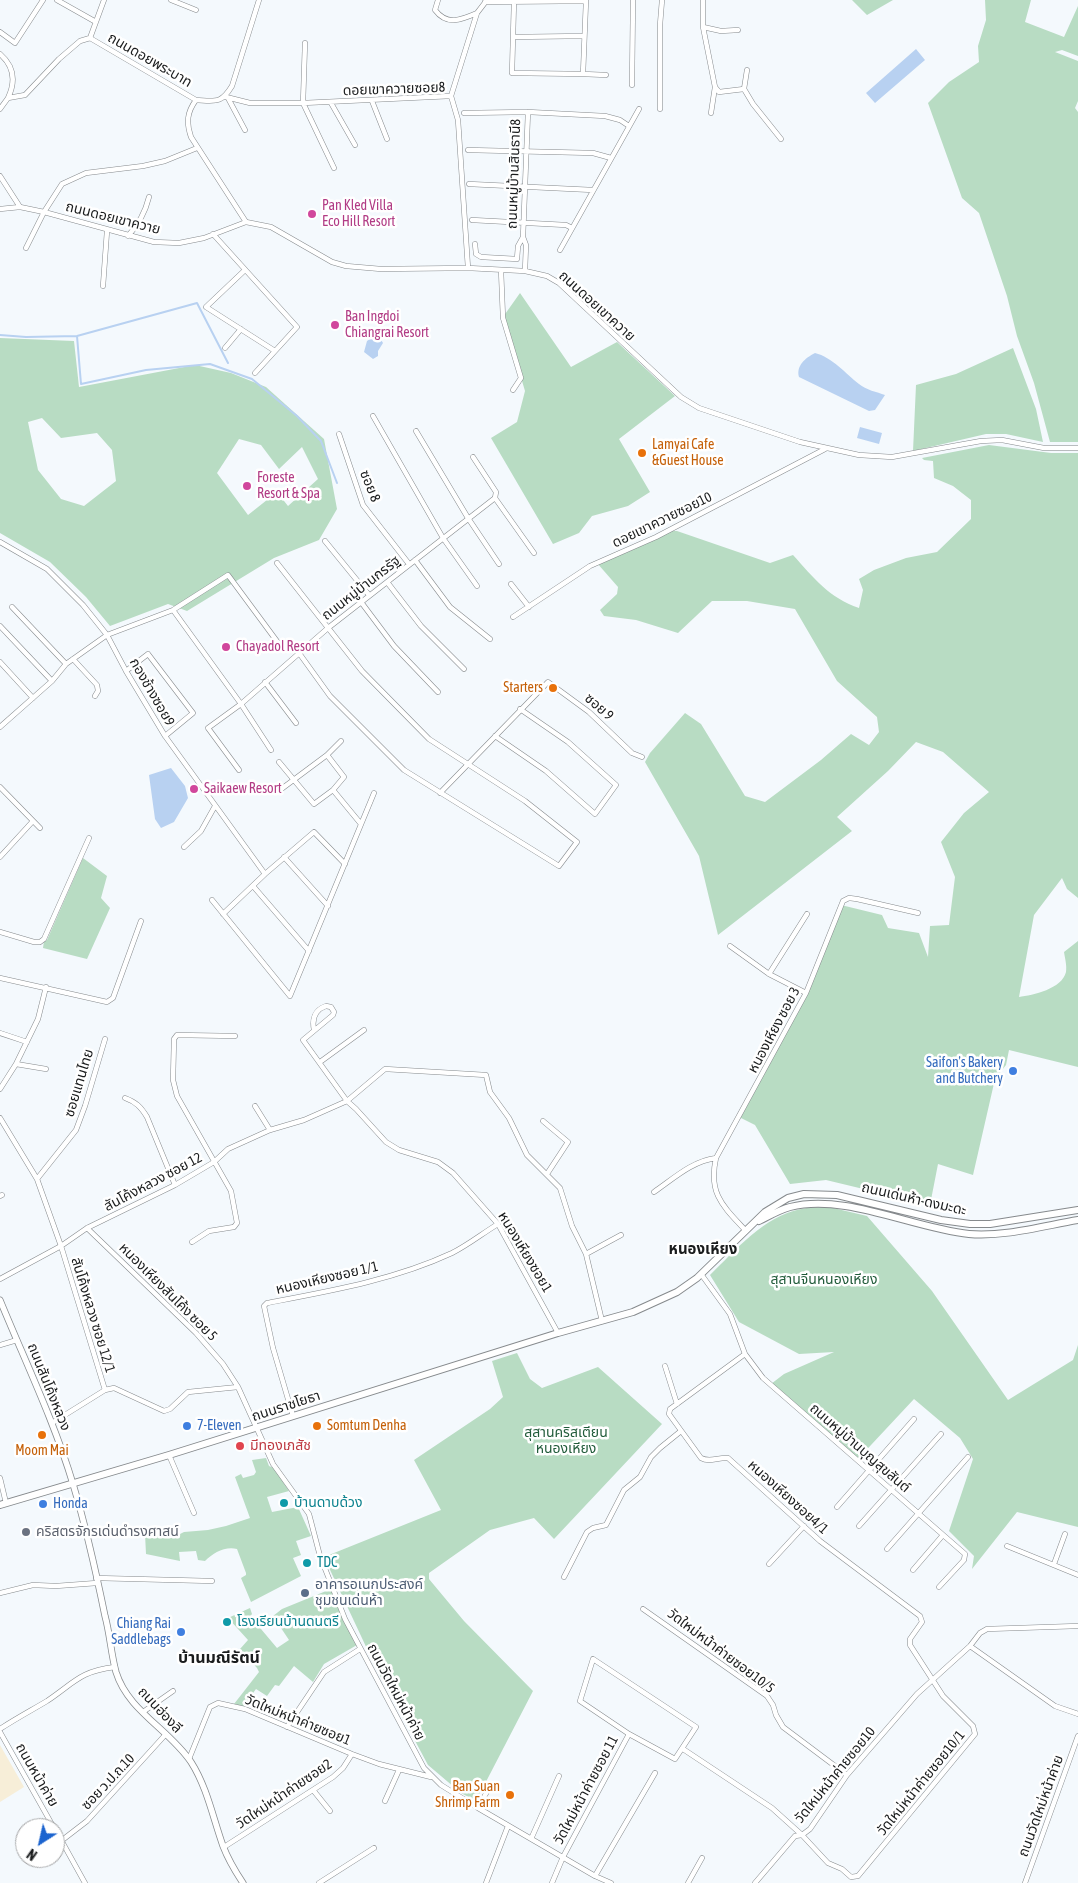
<!DOCTYPE html>
<meta charset="utf-8">
<style>
body{margin:0}
#map{position:relative;width:1078px;height:1883px;overflow:hidden;background:#f4f9fd;font-family:"Asap Condensed",sans-serif}
canvas{display:block}
.north{position:absolute;left:15px;top:1818px;width:50px;height:50px;box-sizing:border-box;background:#fff;border:1px solid #a3a4a5;border-radius:50%;rotate:215deg;font-size:14px;font-weight:700;line-height:20px;text-align:center;color:#1a1c1d}
.north::after{content:'';display:block;margin:auto;width:18px;height:22px;background:#1c64cf;clip-path:polygon(50% 0,100% 100%,50% 72%,0 100%)}
</style>
<div id="map">
<canvas width="1078" height="1883"></canvas>
<div class="north">N</div>
</div>
<script>
const ctx = document.querySelector('canvas').getContext('2d');
ctx.lineJoin = 'round';
function fill(path, color) { ctx.fillStyle = color; ctx.fill(path, 'evenodd'); }
function strokePath(path, color, width, dash) { ctx.strokeStyle = color; ctx.lineWidth = width; ctx.lineCap = dash ? 'butt' : 'round'; ctx.setLineDash(dash || []); ctx.stroke(path); }
function drawText(font, color, halo, rows, align = 'center') {
  ctx.font = font + ' "Asap Condensed","Noto Sans Thai",sans-serif'; ctx.lineWidth = 5; ctx.setLineDash([]); ctx.textBaseline = 'middle'; ctx.strokeStyle = halo; ctx.fillStyle = color; for (const [text, x, y, turn = 0] of rows) {
    ctx.save(); ctx.translate(x, y); ctx.rotate((+turn || 0) * Math.PI / 180); ctx.textAlign = isNaN(turn) ? turn : align; if (halo) ctx.strokeText(text, 0, 0); ctx.fillText(text, 0, 0); ctx.restore();
  }
}
const medical = new Path2D(`
 M 0,1745 L 24,1787 L 0,1802 Z`);
const green = new Path2D(`
 M 852,0 L 893,0 L 867,15 Z
 M 985,0 L 1031,0 L 1025,22 L 1064,37 L 1078,6 L 1078,56 L 1062,50 L 1055,52 L 1078,61 L 1078,101 L 1075,108 L 1078,112 L 1078,442 L 1050,442 L 1034,383 L 1017,336 L 1007,296 L 979,213 L 962,198 L 928,103 L 949,82 L 979,62 L 978,46 L 986,20 Z
 M 520,293 L 571,367 L 617,342 L 675,396 L 619,439 L 650,492 L 628,506 L 592,516 L 579,533 L 553,544 L 491,438 L 517,422 L 525,391 L 503,317 Z
 M 0,338 L 74,341 L 79,387 L 195,365 L 231,373 L 266,387 L 324,439 L 337,509 L 319,540 L 274,558 L 187,611 L 168,604 L 110,626 L 86,597 L 50,562 L 0,533 ZM 42,418 L 61,438 L 97,433 L 112,450 L 116,481 L 84,506 L 61,499 L 38,470 L 28,422 ZM 239,439 L 261,445 L 279,469 L 302,447 L 318,479 L 288,506 L 277,492 L 248,515 L 217,473 Z
 M 1013,348 L 1036,409 L 1043,442 L 1006,434 L 986,434 L 913,451 L 916,385 L 956,374 Z
 M 989,445 L 1051,453 L 1078,453 L 1078,898 L 1067,889 L 1062,878 L 1034,915 L 1019,997 C 1033,995 1062,989 1066,972 C 1067,965 1065,959 1064,952 L 1078,941 L 1078,1067 L 1009,1050 L 1006,1065 L 995,1079 L 973,1175 L 938,1164 L 930,1205 L 826,1180 L 790,1184 L 755,1125 L 739,1117 L 808,988 L 841,905 L 882,915 L 888,928 L 919,933 L 928,957 L 930,926 L 949,925 L 955,877 L 941,842 L 964,813 L 989,792 L 943,752 L 916,742 L 888,771 L 837,817 L 852,831 L 718,935 L 699,856 L 645,762 L 650,753 L 685,713 L 701,724 L 745,796 L 765,802 L 821,760 L 851,734 L 869,745 L 879,732 L 877,717 L 837,681 L 795,609 L 747,601 L 712,601 L 678,633 L 636,620 L 604,616 L 600,610 L 617,594 L 618,587 L 597,563 L 669,531 L 677,531 L 770,563 L 793,555 C 813,577 829,598 859,608 L 863,590 L 859,579 L 874,570 L 906,558 L 937,552 L 971,519 L 971,500 L 953,486 L 934,478 L 933,461 L 924,460 L 922,458 Z
 M 83,858 L 107,876 L 101,898 L 110,908 L 87,959 L 43,948 L 44,941 L 47,940 Z
 M 829,1207 L 867,1216 L 932,1291 L 1008,1400 L 1073,1360 L 1078,1345 L 1078,1527 L 1017,1512 L 972,1569 L 974,1556 L 949,1531 L 973,1459 L 960,1438 L 914,1399 L 857,1460 L 771,1384 L 784,1374 L 834,1352 L 799,1354 L 739,1322 L 710,1275 C 737,1249 763,1217 801,1209 C 810,1207 820,1207 829,1207 Z
 M 517,1353 L 530,1379 L 542,1388 L 598,1367 L 662,1424 L 554,1539 L 534,1518 L 490,1530 L 429,1573 L 429,1579 L 464,1621 L 533,1691 L 476,1801 L 461,1793 L 428,1765 L 376,1668 L 324,1557 L 441,1510 L 414,1460 L 490,1409 L 503,1397 L 492,1361 Z
 M 266,1458 L 269,1466 L 274,1468 L 289,1491 L 267,1497 L 272,1512 L 298,1507 L 311,1536 L 296,1541 L 301,1555 L 293,1558 L 301,1576 L 251,1602 L 241,1578 L 246,1575 L 246,1573 L 237,1549 C 225,1546 213,1553 205,1561 L 198,1560 L 196,1551 L 179,1552 L 180,1561 L 146,1554 L 145,1534 L 176,1536 L 184,1532 L 208,1530 L 226,1526 L 250,1518 L 235,1477 L 241,1474 L 243,1478 L 254,1475 L 256,1472 L 252,1460 Z
 M 331,1589 L 347,1627 L 357,1645 L 324,1664 L 313,1682 L 294,1666 L 279,1686 L 275,1685 L 267,1696 L 256,1689 L 243,1707 L 234,1704 L 259,1672 L 257,1668 L 240,1649 L 248,1640 L 228,1618 L 250,1608 L 252,1614 L 249,1618 L 261,1629 L 277,1648 L 289,1640 L 273,1616 L 282,1609 Z`);
const water = new Path2D(`
 M 916,49 L 925,60 L 875,103 L 866,93 Z
 M 373,337 L 380,338 L 383,343 L 378,351 L 378,356 L 373,359 L 364,352 L 367,341 Z
 M 815,353 C 832,357 846,374 859,384 C 866,390 877,392 885,395 L 875,410 L 869,411 L 799,377 C 796,366 805,358 815,353 Z
 M 860,427 L 882,433 L 879,444 L 857,438 Z
 M 171,768 L 185,786 L 188,798 L 174,822 L 161,828 L 155,819 L 149,775 Z`);
const stream = new Path2D(`
 M 0,335 L 26,337 L 77,336 L 197,303 L 228,363
 M 77,336 L 81,384 L 146,370 L 210,364 L 252,379 L 297,416 L 321,441 L 337,483`);
const minor = new Path2D(`
 M 57,0 L 96,22
 M 171,0 L 196,10
 M 438,0 L 435,10 C 447,26 461,20 477,13
 M 703,0 L 703,27 L 715,87 L 719,92 L 744,89
 M 485,2 L 586,1 L 583,74 L 512,73 L 514,1
 M 703,27 L 721,31 L 738,30
 M 0,32 L 15,43 L 43,0
 M 513,37 L 584,36
 M 90,38 L 104,0
 M 305,43 L 303,103 L 334,168
 M 0,54 C 14,66 16,81 8,98
 M 747,70 L 744,89 L 753,104 L 781,139
 M 583,74 L 606,75
 M 632,85 L 633,0
 M 451,96 L 458,120 L 468,268
 M 451,96 L 477,13 L 487,0
 M 226,97 L 250,103 L 303,103 L 451,96
 M 228,98 L 245,130
 M 196,100 C 187,112 186,123 191,137 L 246,222
 M 372,101 L 387,139
 M 331,103 L 355,145
 M 0,109 L 8,98 L 25,95 L 59,59 L 80,41 L 90,38 L 196,100 C 216,101 221,104 232,86 L 259,0
 M 660,109 L 660,25 L 662,0
 M 464,113 L 528,112 L 605,116 L 620,120 L 629,126
 M 711,113 L 715,87
 M 468,150 L 593,153 L 611,158
 M 0,176 L 20,207
 M 469,184 L 593,190
 M 0,209 L 20,207 L 44,212 L 154,242 L 179,243 L 204,238 L 246,222 L 271,227 L 332,262 L 346,266 L 381,269 L 468,268 L 525,271 L 547,276 L 559,283 L 681,397 L 699,408 L 800,442 L 859,455 L 892,457 L 981,441 L 1002,440 L 1044,448 L 1078,448
 M 472,220 L 566,225 L 572,228
 M 213,234 L 297,327 L 255,373
 M 128,236 C 139,223 145,213 149,197
 M 523,237 L 526,245 L 525,271
 M 475,244 L 476,254 L 481,257 L 517,259 L 518,246 L 523,237 L 528,112
 M 26,248 L 44,212 L 62,184 L 86,173 L 143,166 L 165,161 L 197,148
 M 560,250 L 639,109
 M 245,270 L 206,307 L 275,351
 M 501,270 L 503,318 L 521,378 L 513,390
 M 103,286 L 107,231
 M 225,348 L 241,329
 M 373,416 L 443,538 L 477,586
 M 416,431 L 468,518 L 499,564
 M 339,434 L 363,505 L 409,564
 M 473,457 L 496,492 L 495,498 L 534,553
 M 325,541 L 369,595
 M 0,542 L 47,569 L 83,605 L 107,635 L 126,671 L 165,736 L 265,874
 M 415,560 L 450,607 L 490,639
 M 277,563 L 362,671 L 429,739 L 525,801 L 577,842 L 559,866 L 404,770 L 330,696 L 299,653
 M 387,582 L 421,626 L 464,669
 M 511,584 L 529,607
 M 361,602 L 394,646 L 438,692
 M 12,607 L 66,664
 M 173,610 L 241,704 L 328,628 L 495,498
 M 513,617 L 590,566 L 656,537 L 825,449
 M 0,626 L 52,681
 M 73,659 L 97,685 L 98,691 L 95,696
 M 0,662 L 33,698
 M 126,671 L 148,654 L 193,713 L 165,736
 M 265,682 L 296,723
 M 0,727 L 52,681 L 66,664 L 107,635 L 173,610 L 228,575 L 279,644 L 284,642
 M 495,736 L 546,771 L 595,814 L 616,785 L 568,742 L 520,709
 M 327,755 L 344,777 L 333,790
 M 279,762 L 314,804 L 333,790 L 361,824
 M 239,770 L 208,728 L 241,704 L 271,750
 M 0,787 L 40,828
 M 280,790 L 327,755 L 341,741
 M 440,793 L 548,682 L 589,712 L 632,753 L 642,757
 M 184,847 L 201,831 L 215,806
 M 0,857 L 33,821
 M 284,857 L 328,906
 M 253,886 L 309,951
 M 212,900 L 290,996 L 374,793
 M 223,914 L 265,874 L 314,832 L 345,864
 M 0,932 L 34,942 L 40,942 L 44,939 L 89,838
 M 730,946 L 769,974 L 806,993
 M 769,974 L 807,914
 M 0,978 L 107,1002 L 113,998 L 141,921
 M 314,1030 C 312,1020 314,1010 326,1006 L 331,1007 L 334,1012 L 333,1015 L 303,1040 L 347,1101 L 356,1109 L 386,1142 L 399,1150 L 438,1162 L 453,1173 L 498,1224 L 558,1333
 M 0,1033 L 27,1042
 M 320,1062 L 364,1030
 M 16,1064 L 46,1069
 M 0,1089 L 16,1064 L 38,1019 L 46,987
 M 125,1098 C 136,1102 141,1107 147,1117 L 175,1185
 M 255,1106 L 270,1130
 M 0,1118 L 37,1179 L 61,1246 L 105,1390
 M 543,1121 L 568,1142 L 547,1174
 M 37,1179 L 76,1130 L 85,1106 L 105,1039
 M 654,1192 C 673,1179 692,1161 716,1158
 M 0,1196 L 2,1195
 M 87,1228 L 196,1333 L 223,1364 L 238,1387 L 273,1464 L 309,1514 L 320,1556 L 345,1619 L 424,1768 L 441,1785 L 478,1808 L 595,1876 L 611,1883
 M 746,1231 C 723,1206 708,1194 716,1158 L 806,993 L 843,901 L 849,898 L 857,899 L 918,913
 M 192,1242 L 209,1231 L 234,1227 L 237,1223 L 231,1191 L 177,1096 L 173,1080 L 174,1039 L 177,1035 L 235,1036
 M 586,1254 L 621,1235
 M 701,1274 L 730,1314 L 745,1354 L 763,1378 L 965,1554 L 964,1560 L 939,1587
 M 0,1279 L 61,1246 L 87,1228 L 175,1185 L 214,1162 L 228,1149 L 270,1130 L 304,1120 L 347,1101 L 385,1069 L 486,1075 L 490,1092 L 509,1118 L 527,1155 L 560,1188 L 572,1226 L 586,1254 L 602,1321
 M 0,1345 L 17,1340
 M 665,1366 L 677,1404
 M 293,1416 L 273,1348 L 264,1306 L 267,1303 C 330,1291 394,1280 452,1253 C 468,1245 483,1233 498,1224
 M 52,1423 L 105,1390 L 114,1388 L 164,1411 L 170,1409 L 188,1392 L 238,1387
 M 169,1455 L 194,1513
 M 0,1478 L 6,1503
 M 837,1507 L 914,1419
 M 859,1526 L 941,1434
 M 1007,1546 L 1078,1575
 M 887,1549 L 968,1457
 M 769,1564 L 804,1526
 M 1054,1564 L 1065,1534
 M 913,1570 L 943,1535
 M 564,1577 L 587,1532 L 593,1528 L 606,1525 L 624,1490 L 640,1477 L 651,1457 L 660,1448 L 681,1431
 M 96,1578 L 212,1581
 M 0,1593 L 33,1585 L 56,1586 L 97,1583
 M 643,1609 L 767,1696 L 773,1705 L 776,1715 L 783,1727 L 847,1775
 M 970,1646 L 1055,1706 L 1078,1714
 M 143,1712 L 173,1691
 M 287,1727 L 324,1672 L 360,1649
 M 0,1729 C 15,1719 32,1710 47,1701 C 74,1683 80,1671 115,1667
 M 0,1732 L 54,1828
 M 683,1749 L 772,1808 L 802,1835 L 828,1863 L 842,1869 L 851,1877 L 858,1876 L 975,1734 L 973,1726 L 943,1696 L 910,1645 L 910,1639 L 922,1622 L 920,1616 L 820,1541 L 728,1458 C 718,1457 710,1463 701,1458 L 669,1414 L 670,1409 L 745,1354
 M 189,1759 L 210,1707 L 218,1703 L 245,1709 L 352,1754 L 379,1764 L 431,1777
 M 313,1790 L 330,1811
 M 385,1801 L 399,1770
 M 478,1808 L 489,1788
 M 55,1829 L 85,1883
 M 531,1839 L 559,1776
 M 61,1841 L 87,1821 L 166,1734
 M 224,1847 L 333,1777 L 343,1768 L 352,1754
 M 595,1876 L 655,1773
 M 319,1883 L 374,1848
 M 486,1883 L 508,1826
 M 552,1883 L 563,1857 L 629,1734 L 675,1759 L 696,1727 L 593,1659 L 580,1701 L 629,1734
 M 688,1883 L 702,1858
 M 755,1883 L 795,1836 L 802,1835 L 810,1829 L 847,1775 L 917,1694 L 970,1646 L 980,1633 L 987,1629 L 1078,1626
 M 1025,1883 L 1078,1736`);
const tertiary = new Path2D(`
 M 0,1300 C 25,1361 54,1421 73,1484 C 86,1527 96,1572 105,1616 C 110,1634 111,1654 116,1672 C 128,1711 169,1729 191,1762 C 207,1787 213,1818 223,1846 C 228,1859 235,1871 243,1883`);
const secondary = new Path2D(`
 M 759,1221 C 769,1216 779,1210 790,1207 C 845,1193 912,1228 969,1234 C 1004,1237 1043,1226 1078,1220
 M 0,1505 L 169,1455 L 558,1333 L 633,1312 L 677,1292 L 697,1278 L 765,1212 L 788,1198 L 804,1194 L 837,1195 L 941,1220 L 970,1224 L 990,1224 L 1078,1210`);
const markers = [
 [312,214,5,"#d1479c"],
 [335,325,5,"#d1479c"],
 [642,453,5,"#e8710a"],
 [247,486,5,"#d1479c"],
 [226,647,5,"#d1479c"],
 [553,688,5,"#e8710a"],
 [194,789,5,"#d1479c"],
 [1013,1071,5,"#3f7fe0"],
 [187,1426,5,"#3f7fe0"],
 [317,1426,5,"#e8710a"],
 [42,1435,5,"#e8710a"],
 [240,1446,5,"#e0444e"],
 [284,1503,5,"#0f9aa8"],
 [43,1504,5,"#3f7fe0"],
 [26,1532,5,"#6b7280"],
 [307,1563,5,"#0f9aa8"],
 [305,1593,5,"#5c6f8a"],
 [227,1622,5,"#0f9aa8"],
 [181,1632,5,"#3f7fe0"],
 [510,1795,5,"#e8710a"]
];
const streetNames = [
 ["ถนนดอยพระบาท",150,60,30],
 ["ดอยเขาควายซอย8",394,89,-2],
 ["ถนนหมู่บ้านสินธานี8",514,174,-88],
 ["ถนนดอยเขาควาย",113,218,14],
 ["ถนนดอยเขาควาย",597,306,42],
 ["ซอย 8",370,486,68],
 ["ดอยเขาควายซอย10",662,520,-26],
 ["ถนนหมู่บ้านกรรัฐ",361,588,-38],
 ["กองช้างซอย9",152,692,60],
 ["ซอย 9",599,707,41],
 ["หนองเหียง ซอย 3",774,1030,-62],
 ["ซอยแทนไทย",79,1083,-73],
 ["สันโค้งหลวง ซอย 12",153,1182,-28],
 ["ถนนเด่นห้า-ดงมะดะ",914,1199,13],
 ["หนองเหียงซอย1",525,1252,59],
 ["หนองเหียงซอย 1/1",327,1278,-13],
 ["หนองเหียงสันโค้ง ซอย 5",168,1292,45],
 ["สันโค้งหลวง ซอย 12/1",93,1315,73],
 ["ถนนสันโค้งหลวง",49,1387,68],
 ["ถนนราชโยธา",286,1406,-18],
 ["ถนนหมู่บ้านบุญสุขสันต์",860,1448,41],
 ["หนองเหียงซอย4/1",788,1497,42],
 ["วัดใหม่หน้าค่ายซอย10/5",721,1651,37],
 ["ถนนวัดใหม่หน้าค่าย",396,1692,62],
 ["ถนนฮ่องลี",160,1710,47],
 ["วัดใหม่หน้าค่ายซอย1",298,1720,22],
 ["ถนนหน้าค่าย",37,1775,60],
 ["วัดใหม่หน้าค่ายซอย10",835,1775,-51],
 ["ซอย ว.ป.ถ.10",108,1782,-47],
 ["วัดใหม่หน้าค่ายซอย10/1",921,1783,-51],
 ["วัดใหม่หน้าค่ายซอย 11",586,1790,-62],
 ["วัดใหม่หน้าค่ายซอย2",284,1794,-34],
 ["ถนนวัดใหม่หน้าค่าย",1041,1806,-70]
];
const hotelNames = [
 ["Pan Kled Villa",322,206],
 ["Eco Hill Resort",322,222],
 ["Ban Ingdoi",345,317],
 ["Chiangrai Resort",345,333],
 ["Foreste",257,478],
 ["Resort & Spa",257,494],
 ["Chayadol Resort",236,647],
 ["Saikaew Resort",204,789]
];
const foodNames = [
 ["Lamyai Cafe",652,445],
 ["&Guest House",652,461],
 ["Starters",543,688,"right"],
 ["Somtum Denha",327,1426],
 ["Moom Mai",42,1451,"center"],
 ["Ban Suan",500,1787,"right"],
 ["Shrimp Farm",500,1803,"right"]
];
const shopNames = [
 ["Saifon's Bakery",1003,1063],
 ["and Butchery",1003,1079],
 ["7-Eleven",197,1426,"left"],
 ["Honda",53,1504,"left"],
 ["Chiang Rai",171,1624],
 ["Saddlebags",171,1640]
];
const parkNames = [
 ["สุสานจีนหนองเหียง",824,1280],
 ["สุสานคริสเตียน",566,1433],
 ["หนองเหียง",566,1449]
];
const healthNames = [
 ["มีทองเภสัช",250,1446]
];
const cultureNames = [
 ["บ้านดาบด้วง",294,1503],
 ["TDC",317,1563],
 ["โรงเรียนบ้านดนตรี",237,1622]
];
const worshipNames = [
 ["คริสตรจักรเด่นดำรงศาสน์",36,1532]
];
const serviceNames = [
 ["อาคารอเนกประสงค์",315,1585],
 ["ชุมชนเด่นห้า",315,1601]
];
const neighbourhoodNames = [
 ["หนองเหียง",703,1249]
];
const quarterNames = [
 ["บ้านมณีรัตน์",219,1658]
];
fill(medical, '#f7eed8');
fill(green, '#b8dcc3');
fill(water, '#b8d1f1');
strokePath(stream, '#b8d1f1', 2);
strokePath(minor, '#868a8d', 5.5);
strokePath(tertiary, '#868a8d', 7);
strokePath(secondary, '#868a8d', 8);
strokePath(minor, '#fff', 4.5);
strokePath(tertiary, '#fff', 5.5);
strokePath(secondary, '#fff', 6);
for (const [x, y, r, color] of markers) { const dot = new Path2D(); dot.arc(x, y, r, 0, 2 * Math.PI); ctx.fillStyle = color; ctx.fill(dot); strokePath(dot, '#fff', 2); }
drawText('14px', '#1a1c1d', '#fff', streetNames);
drawText('14px', '#b23c85', '#fff', hotelNames, 'left');
drawText('14px', '#c56008', '#fff', foodNames, 'left');
drawText('14px', '#366cbe', '#fff', shopNames, 'right');
drawText('14px', '#225c3b', '#fff', parkNames);
drawText('14px', '#be3a42', '#fff', healthNames, 'left');
drawText('14px', '#0d838f', '#fff', cultureNames, 'left');
drawText('14px', '#5b616d', '#fff', worshipNames, 'left');
drawText('14px', '#4e5e75', '#fff', serviceNames, 'left');
drawText('bold 15px', '#1a1c1d', '#fff', neighbourhoodNames);
drawText('bold 16px', '#1a1c1d', '#fff', quarterNames);
</script>
